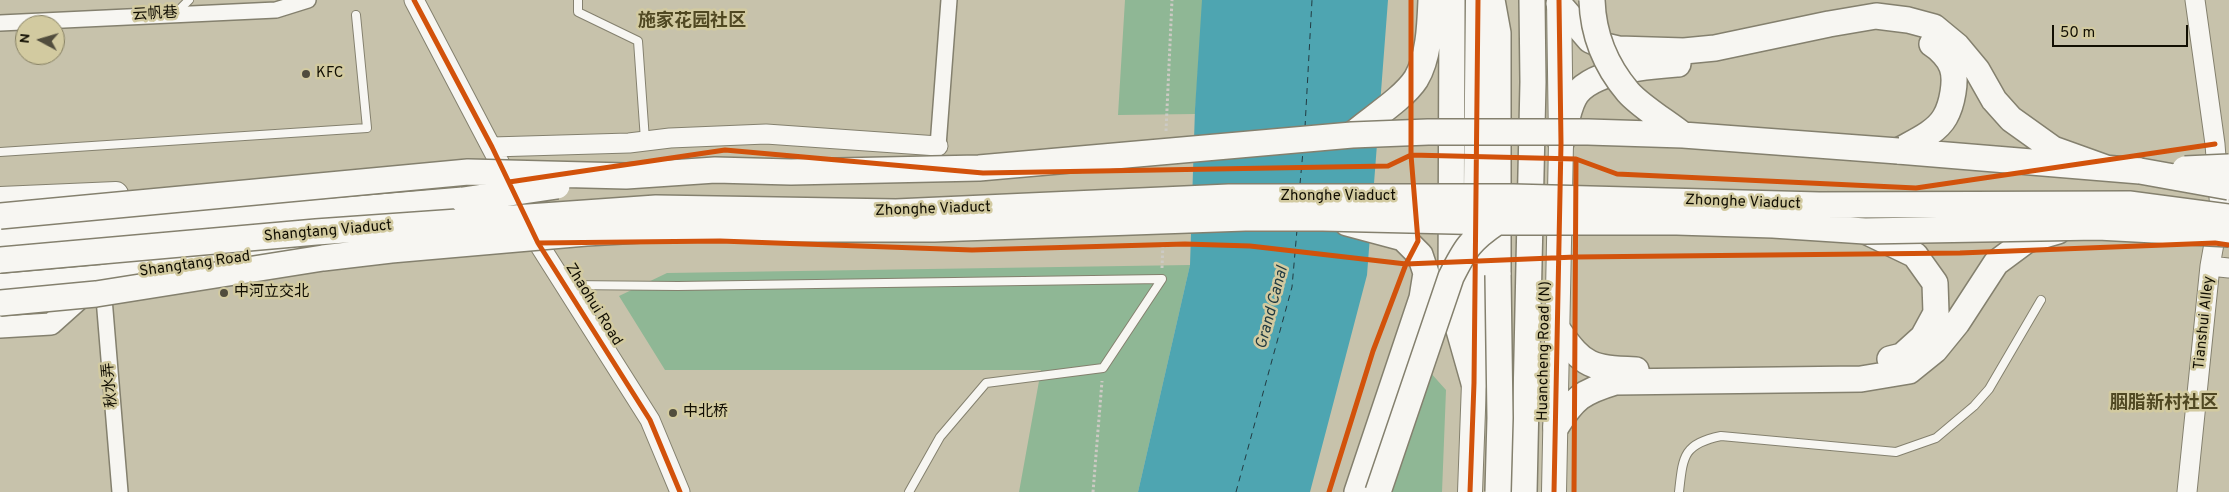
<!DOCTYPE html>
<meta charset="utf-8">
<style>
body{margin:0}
#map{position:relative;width:2229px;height:492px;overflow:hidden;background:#c7c2ab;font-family:Overpass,sans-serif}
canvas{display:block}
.north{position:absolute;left:15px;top:15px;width:50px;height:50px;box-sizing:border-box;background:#d2caa0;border:1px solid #857f61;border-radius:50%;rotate:276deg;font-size:14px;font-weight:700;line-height:20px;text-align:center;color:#110e02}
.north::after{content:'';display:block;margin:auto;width:18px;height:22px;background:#514d3d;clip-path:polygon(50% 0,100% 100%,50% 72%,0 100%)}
.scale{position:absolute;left:2052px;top:25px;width:136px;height:22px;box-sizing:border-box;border:2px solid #110e02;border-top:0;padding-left:6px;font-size:15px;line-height:18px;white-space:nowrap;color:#110e02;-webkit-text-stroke:4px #d2caa0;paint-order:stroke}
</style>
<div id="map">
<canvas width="2229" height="492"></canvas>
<div class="north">N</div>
<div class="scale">50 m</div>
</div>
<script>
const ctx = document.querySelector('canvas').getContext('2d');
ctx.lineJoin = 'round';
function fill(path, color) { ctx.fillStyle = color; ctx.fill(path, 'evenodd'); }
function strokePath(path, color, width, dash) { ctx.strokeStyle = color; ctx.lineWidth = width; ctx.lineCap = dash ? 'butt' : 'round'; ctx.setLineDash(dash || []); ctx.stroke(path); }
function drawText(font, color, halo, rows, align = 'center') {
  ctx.font = font + ' Overpass,"Noto Sans SC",sans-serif'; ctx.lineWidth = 5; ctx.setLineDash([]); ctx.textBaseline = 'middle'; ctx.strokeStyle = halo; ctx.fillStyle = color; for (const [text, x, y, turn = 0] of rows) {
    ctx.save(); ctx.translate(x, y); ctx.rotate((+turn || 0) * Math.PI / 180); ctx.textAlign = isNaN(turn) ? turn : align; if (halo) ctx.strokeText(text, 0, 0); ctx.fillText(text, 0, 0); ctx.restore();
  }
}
const green = new Path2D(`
 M 1125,0 L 1203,0 L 1195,114 L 1118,115 Z
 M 1190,265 L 1138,492 L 1019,492 L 1041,370 L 665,370 L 619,296 L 667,273 Z
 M 1429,371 L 1446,390 L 1442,492 L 1384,492 Z`);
const water = new Path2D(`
 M 1202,0 L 1388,0 L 1367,275 L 1310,492 L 1138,492 L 1190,265 L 1195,109 Z`);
const ferry = new Path2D(`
 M 1305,127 L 1312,0
 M 1300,184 L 1303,151
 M 1236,492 L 1292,287 L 1297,230`);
const path = new Path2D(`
 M 1166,131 L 1172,0
 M 1162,268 L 1163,242
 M 1093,492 L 1102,381`);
const service = new Path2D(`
 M 578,0 L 578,12 L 638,41 L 645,140
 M 175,14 L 189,0
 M 0,152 L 367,128 L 356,15
 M 567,285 L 678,286 L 1162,279 L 1103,368 L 986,383 L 940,437 L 909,492
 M 1679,492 C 1683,456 1683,444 1721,436 L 1896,452 L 1936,438 L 1974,406 L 1989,389 L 2041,300`);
const minor = new Path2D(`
 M 0,23 L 276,10 L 308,0
 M 938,146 L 949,0
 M 103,286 L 120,492`);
const tertiary = new Path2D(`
 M 414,0 L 510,183
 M 492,147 L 629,143 L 670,138 L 766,134 L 938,146
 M 531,228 L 538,243 L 650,420 L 680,492
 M 2210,266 L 2229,268
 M 2187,492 L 2210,266 L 2220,210 L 2215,144 L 2195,0`);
const secondary = new Path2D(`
 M 0,327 L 51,324 L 89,290`);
const primary = new Path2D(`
 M 0,199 L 116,194
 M 0,286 L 102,277 L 331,246
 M 1470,492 L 1474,383 L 1478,0
 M 1554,492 L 1561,143 L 1559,0`);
const trunk = new Path2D(`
 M 1452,0 L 1451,302 L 1474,383
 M 1492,0 L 1498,33 L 1498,275
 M 1559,4 L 1590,40 L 1601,45 L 1618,49 L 1684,51 L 1715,48 L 1829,24 L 1876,16 L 1908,20 L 1934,27 L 1957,46 L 1977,70 L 1994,100 L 2011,119 L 2053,149 L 2106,168
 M 1352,135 C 1370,119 1403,99 1416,79 C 1429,57 1430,25 1431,0
 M 1561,143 C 1565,130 1567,111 1574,98 C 1589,70 1650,66 1678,64
 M 1898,151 C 1914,142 1936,133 1945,117 C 1952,105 1957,80 1952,67 C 1949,58 1940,49 1932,44
 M 1898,151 L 2140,171
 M 1347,223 L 1403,238 L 1420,255 L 1426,273 L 1422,298 L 1357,492
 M 1865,231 L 1915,255 L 1935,283 L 1936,313 L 1923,337 L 1902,356 L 1890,359
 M 0,239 L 463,200
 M 1558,330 C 1584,367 1591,368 1636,370
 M 1556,427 C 1574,398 1582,392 1615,382 L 1861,379 L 1909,371 L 1935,350 L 1957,323 L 1996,263 L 2027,240 L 2058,231
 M 1524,492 L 1533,82 L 1532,0`);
const trunkBridge = new Path2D(`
 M 1592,0 C 1593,34 1606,66 1628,92 C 1640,106 1668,123 1683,135
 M 2185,169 L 2229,167
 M 2140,171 L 2229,187
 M 463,200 L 557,186
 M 0,216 L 468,172 L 626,176 L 715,170 L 791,172 L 979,168 L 1352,135 L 1428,132 L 1588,132 L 1683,135 L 1898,151
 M 0,260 L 316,232 L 656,208 L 896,212 L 1229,197 L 1513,197 L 1819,205 L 2129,204 L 2229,217
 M 0,303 L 96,294 L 323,258 L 391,250 L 586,233 L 658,229 L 934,229 L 1245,218 L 1323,218 L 1497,222 L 1677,222 L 1773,225 L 1865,231 L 2098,227 L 2229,234
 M 1378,492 L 1451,277 C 1465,249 1470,240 1497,222
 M 1498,492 L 1500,418 L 1498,275`);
const cycleway = new Path2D(`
 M 414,0 L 492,147 L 538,243 L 650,420 L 680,492
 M 509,182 L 725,150 L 983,173 L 1388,166 L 1411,155 L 1576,159 L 1617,174 L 1916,188 L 2215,144
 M 538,243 L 720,241 L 972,250 L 1185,244 L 1250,246 L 1406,264 L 1576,257 L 1960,253 L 2215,243 L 2229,245
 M 1329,492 L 1373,351 L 1406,264 L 1418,241 L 1411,155 L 1411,0
 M 1470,492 L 1474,383 L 1478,0
 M 1554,492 L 1561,143 L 1559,0
 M 1574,492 L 1576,159`);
const markers = [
 [306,74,5,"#514d3d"],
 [224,293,5,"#514d3d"],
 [673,413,5,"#514d3d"]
];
const streetNames = [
 ["云帆巷",155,15,-3],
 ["Zhonghe Viaduct",1338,197],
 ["Zhonghe Viaduct",1743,203,2],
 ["Zhonghe Viaduct",933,210,-2],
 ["Shangtang Viaduct",328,232,-5],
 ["Shangtang Road",195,265,-8],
 ["Zhaohui Road",593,305,58],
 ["Tianshui Alley",2205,323,-84],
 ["Huancheng Road (N)",1545,351,-89],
 ["秋水弄",111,385,-95]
];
const poiNames = [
 ["KFC",316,74],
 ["中河立交北",234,293],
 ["中北桥",683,413]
];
const waterNames = [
 ["Grand Canal",1273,308,-75]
];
const quarterNames = [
 ["施家花园社区",692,22],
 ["胭脂新村社区",2164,404]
];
fill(green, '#8fb795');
fill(water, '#4ea5b1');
strokePath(ferry, '#223b42', 1, [6, 5]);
strokePath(service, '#84806e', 10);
strokePath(minor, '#84806e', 18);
strokePath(tertiary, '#84806e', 21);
strokePath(secondary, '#84806e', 24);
strokePath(primary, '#84806e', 26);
strokePath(trunk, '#84806e', 28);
strokePath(path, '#cccac4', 3, [2.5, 2.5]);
strokePath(service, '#f7f6f2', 8);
strokePath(minor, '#f7f6f2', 15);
strokePath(tertiary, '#f7f6f2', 19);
strokePath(secondary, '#f7f6f2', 21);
strokePath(primary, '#f7f6f2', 24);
strokePath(trunk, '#f7f6f2', 25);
strokePath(trunkBridge, '#84806e', 28, []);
strokePath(trunkBridge, '#f7f6f2', 25);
strokePath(cycleway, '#d2520b', 5);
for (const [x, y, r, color] of markers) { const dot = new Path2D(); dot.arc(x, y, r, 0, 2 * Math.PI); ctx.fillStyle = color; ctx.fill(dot); strokePath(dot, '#d2caa0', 2); }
drawText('15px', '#110e02', '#d2caa0', streetNames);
drawText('15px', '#110e02', '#d2caa0', poiNames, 'left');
drawText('italic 16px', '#223b42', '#d2caa0', waterNames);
drawText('bold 18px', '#504822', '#d2caa0', quarterNames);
</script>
